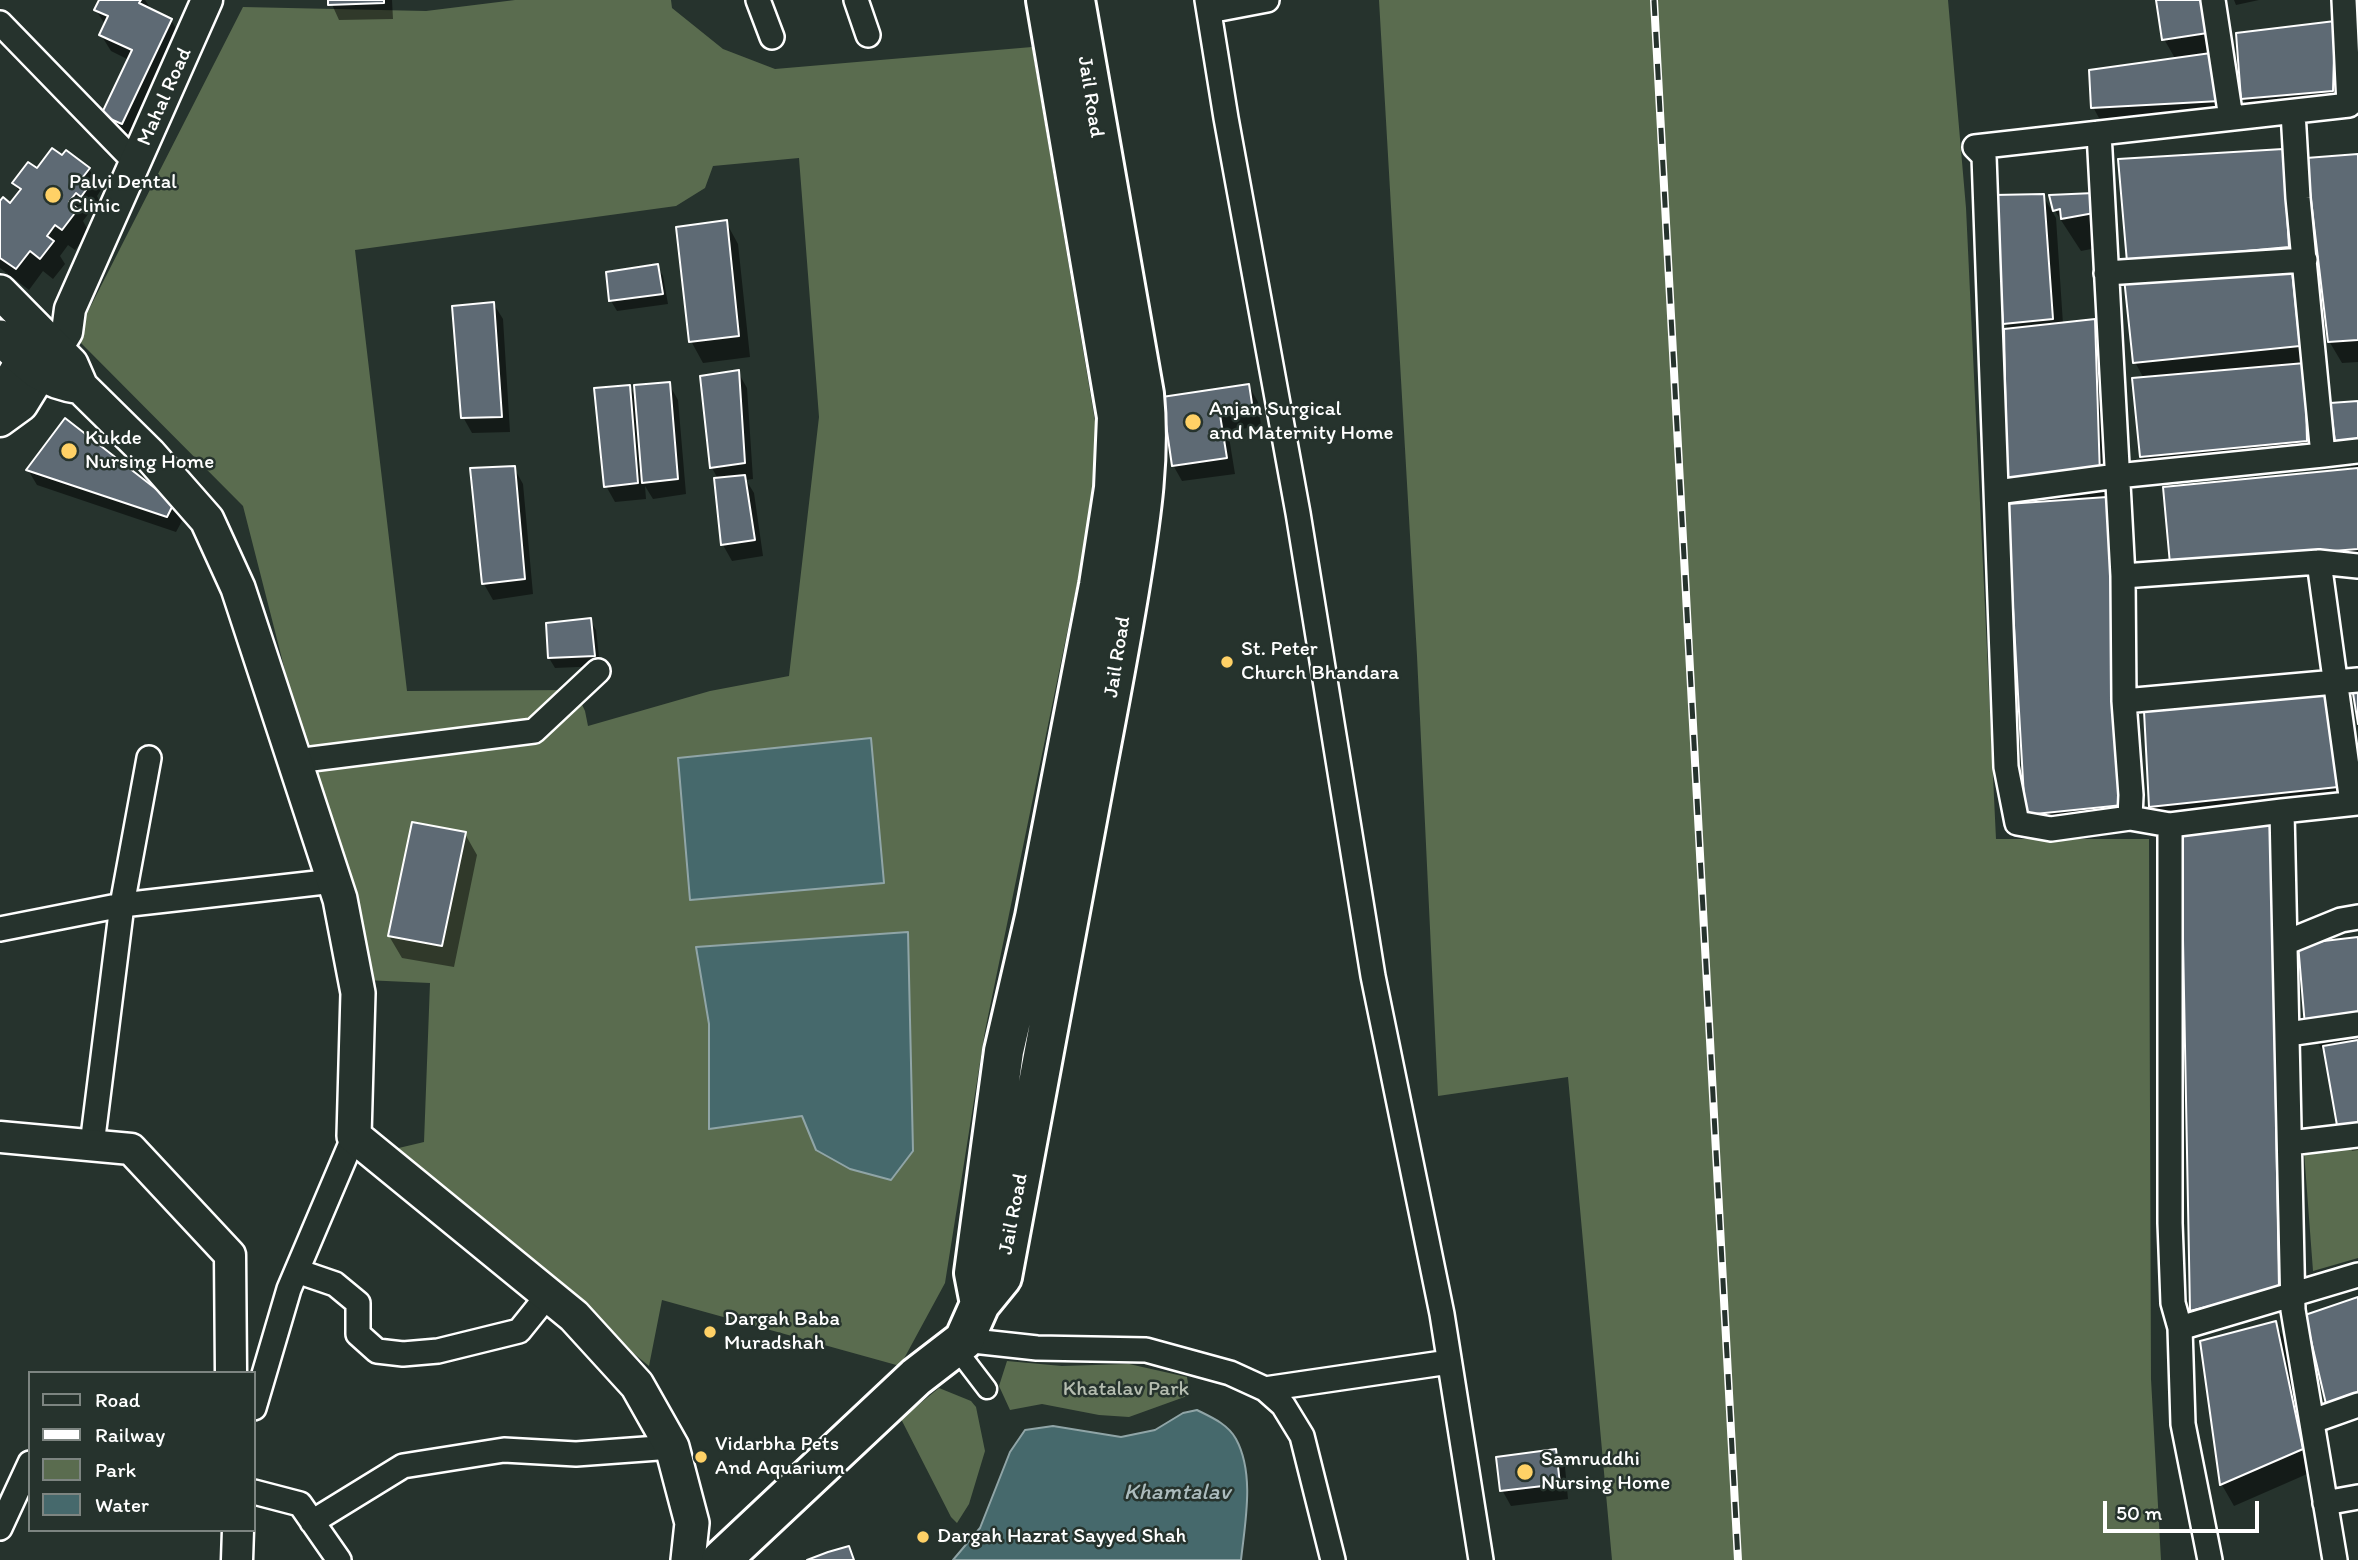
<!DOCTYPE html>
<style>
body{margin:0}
#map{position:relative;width:2358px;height:1560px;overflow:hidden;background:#26332d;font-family:Itim,sans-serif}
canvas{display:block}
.legend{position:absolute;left:28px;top:1371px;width:228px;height:161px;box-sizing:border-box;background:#26332d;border:2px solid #7d8581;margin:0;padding:9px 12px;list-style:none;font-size:21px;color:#fff}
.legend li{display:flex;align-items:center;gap:14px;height:35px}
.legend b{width:35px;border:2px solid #7d8581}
.scale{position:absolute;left:2103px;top:1501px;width:156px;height:32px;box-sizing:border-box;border:4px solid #fff;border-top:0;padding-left:9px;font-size:21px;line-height:24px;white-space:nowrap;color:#fff;-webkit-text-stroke:5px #26332d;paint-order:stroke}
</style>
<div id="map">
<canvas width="2358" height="1560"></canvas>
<ul class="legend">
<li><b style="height:9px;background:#26332d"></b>Road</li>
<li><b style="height:9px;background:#fff"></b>Railway</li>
<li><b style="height:19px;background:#5a6c4f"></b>Park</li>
<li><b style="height:19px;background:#46696c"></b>Water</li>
</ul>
<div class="scale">50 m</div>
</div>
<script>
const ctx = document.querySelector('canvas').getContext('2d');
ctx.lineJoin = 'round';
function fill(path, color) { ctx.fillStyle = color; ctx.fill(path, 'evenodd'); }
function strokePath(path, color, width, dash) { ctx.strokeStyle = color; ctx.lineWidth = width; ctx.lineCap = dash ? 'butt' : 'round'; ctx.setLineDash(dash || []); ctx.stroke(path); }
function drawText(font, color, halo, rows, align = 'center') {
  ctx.font = font + ' Itim,sans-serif'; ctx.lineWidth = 5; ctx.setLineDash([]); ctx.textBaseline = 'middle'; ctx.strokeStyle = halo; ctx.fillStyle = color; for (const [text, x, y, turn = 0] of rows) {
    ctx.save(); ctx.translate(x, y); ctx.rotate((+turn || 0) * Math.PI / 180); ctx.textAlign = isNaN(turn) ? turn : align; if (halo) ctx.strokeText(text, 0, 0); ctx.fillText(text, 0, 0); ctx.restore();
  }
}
const green = new Path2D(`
 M 515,0 L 671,0 L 672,8 L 723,49 L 775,69 L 1032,47 L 1102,463 L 985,1031 L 945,1283 L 900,1366 L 662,1300 L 649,1366 L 386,1151 L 424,1142 L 430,983 L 364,980 L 243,506 L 75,337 L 243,7 L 426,11 ZM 799,158 L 819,417 L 789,676 L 710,691 L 588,726 L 585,711 L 575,690 L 407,691 L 355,250 L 676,206 L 705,188 L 713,166 ZM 697,948 L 850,1169 L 816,1150 L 802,1115 L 709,1129 L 709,1024 Z
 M 1379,0 L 1948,0 L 1966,208 L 1996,839 L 2149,839 L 2151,1379 L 2161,1560 L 1612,1560 L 1568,1077 L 1438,1096 L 1417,656 Z
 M 2358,1131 L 2358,1258 L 2313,1271 L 2303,1138 Z
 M 1007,1361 L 1062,1366 L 1129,1364 L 1187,1377 L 1190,1395 L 1129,1417 L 1099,1415 L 1042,1404 L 1010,1410 L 999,1386 Z
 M 939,1388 L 971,1401 L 976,1407 L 985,1451 L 969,1504 L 957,1523 L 951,1517 L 901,1419 Z`);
const water = new Path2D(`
 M 871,738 L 884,883 L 690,900 L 678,758 Z
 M 908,932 L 913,1151 L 891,1180 L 850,1169 L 816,1150 L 802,1116 L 709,1129 L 709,1024 L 696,947 Z
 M 1197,1410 C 1211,1417 1228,1424 1236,1439 C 1255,1474 1245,1523 1241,1560 L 953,1560 L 980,1528 L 1010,1452 L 1025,1430 L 1053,1426 L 1121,1437 L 1155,1430 L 1183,1413 Z`);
const shadow = new Path2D(`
 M 101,0 L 145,0 L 152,11 L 171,20 L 180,36 L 131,139 L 113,131 L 103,115 L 129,60 L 111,51 L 101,35 L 106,26 L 96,10 Z
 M 330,0 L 392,0 L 393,19 L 339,20 Z
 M 2157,0 L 2220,0 L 2231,122 L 2105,129 L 2093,107 L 2176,60 L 2164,39 Z
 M 2234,0 L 2259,0 L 2236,5 Z
 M 2334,23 L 2345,112 L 2255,120 L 2243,98 Z
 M 2282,151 L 2294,172 L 2319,462 L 2154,477 L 2142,456 L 2144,379 L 2135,362 L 2125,279 Z
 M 2358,155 L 2358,362 L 2342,363 L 2329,341 Z
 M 89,169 L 101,190 L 97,196 L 102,206 L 94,217 L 89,213 L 83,221 L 89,232 L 75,250 L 68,245 L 60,256 L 65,264 L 53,279 L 43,271 L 29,290 L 0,268 L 0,204 L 11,205 L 20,193 L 14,183 L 37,170 Z
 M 2093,195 L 2112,245 L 2081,251 L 2055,211 L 2051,197 Z
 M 2043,196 L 2056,218 L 2063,324 L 2094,320 L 2107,342 L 2111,497 L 2105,498 L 2118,520 L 2135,826 L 2039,836 L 2027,815 L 2021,505 L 2009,484 L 2009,330 L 2005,323 Z
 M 726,222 L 738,244 L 750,357 L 703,363 L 691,341 Z
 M 657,266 L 663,276 L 668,304 L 617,311 L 611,301 L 608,274 Z
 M 493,303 L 503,319 L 510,432 L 472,433 L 463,417 Z
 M 738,372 L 747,388 L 753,479 L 746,480 L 754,493 L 763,556 L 732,561 L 723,545 L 716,479 L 718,479 L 712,468 Z
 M 669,384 L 678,400 L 686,494 L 653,499 L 645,486 L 646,499 L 615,502 L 606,486 L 629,386 L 637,399 Z
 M 1249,386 L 1258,402 L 1261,426 L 1228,431 L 1235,474 L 1182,481 L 1173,465 L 1164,398 Z
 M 2358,403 L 2358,571 L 2185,585 L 2172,563 L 2353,470 L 2337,442 Z
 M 514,468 L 523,484 L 533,594 L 493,600 L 484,584 L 472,470 Z
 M 28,470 L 173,504 L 182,521 L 176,532 L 37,485 Z
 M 590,620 L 596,630 L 600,666 L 555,668 L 549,658 Z
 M 2339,688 L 2352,709 L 2350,808 L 2163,828 L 2151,806 Z
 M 465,834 L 477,855 L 454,967 L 402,958 L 389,936 Z
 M 2183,836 L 2283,845 L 2291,1310 L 2204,1332 L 2192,1311 Z
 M 2358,938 L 2358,1150 L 2352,1151 L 2340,1130 L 2327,1057 L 2306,1026 Z
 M 2358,1299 L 2358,1418 L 2340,1425 L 2327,1404 L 2307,1317 Z
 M 2275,1323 L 2288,1345 L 2314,1471 L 2234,1506 L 2222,1485 L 2202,1342 Z
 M 1555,1451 L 1565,1467 L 1568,1499 L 1511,1506 L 1502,1490 Z`);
const building = new Path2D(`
 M 99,0 L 141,0 L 139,3 L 172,19 L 122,124 L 101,115 L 132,50 L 99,35 L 108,16 L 94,10 Z
 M 328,0 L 384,0 L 384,3 L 328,5 Z
 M 2156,0 L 2208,0 L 2214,32 L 2162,40 Z
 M 2335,21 L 2333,91 L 2241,99 L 2236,33 Z
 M 2218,52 L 2220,101 L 2091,108 L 2089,70 Z
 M 52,148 L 62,155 L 66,150 L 90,168 L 83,177 L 91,183 L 81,197 L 76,193 L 69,202 L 78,209 L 62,230 L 55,225 L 47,236 L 54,241 L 40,259 L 30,251 L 16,269 L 0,258 L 0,201 L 3,197 L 10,203 L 21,189 L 12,183 L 28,162 L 37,168 Z
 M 2283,149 L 2289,247 L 2127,262 L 2118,159 Z
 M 2358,154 L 2358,340 L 2328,342 L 2306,158 Z
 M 2094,193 L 2094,213 L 2061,219 L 2060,209 L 2053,211 L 2049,195 Z
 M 2044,194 L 2053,319 L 2003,324 L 1994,195 Z
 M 727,220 L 739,336 L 689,342 L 676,227 Z
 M 2291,261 L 2300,346 L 2133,363 L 2124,278 Z
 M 658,264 L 663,294 L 609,301 L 606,272 Z
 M 494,302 L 502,417 L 461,418 L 452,306 Z
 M 2095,319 L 2100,476 L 2007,484 L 2004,329 Z
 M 2305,363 L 2307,441 L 2140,457 L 2132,378 Z
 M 739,370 L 745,463 L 710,468 L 700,376 Z
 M 670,382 L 678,479 L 642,483 L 634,385 Z
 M 1249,384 L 1253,410 L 1220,415 L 1227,458 L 1172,466 L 1162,397 Z
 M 630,385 L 638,483 L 604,487 L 594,388 Z
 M 2358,401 L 2358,441 L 2335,442 L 2330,403 Z
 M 65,418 L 174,503 L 167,517 L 26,470 Z
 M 515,466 L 525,579 L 482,584 L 470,468 Z
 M 2358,468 L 2358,549 L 2170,564 L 2163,487 Z
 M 745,475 L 755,540 L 721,545 L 714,478 Z
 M 2107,497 L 2123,805 L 2025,815 L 2007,504 Z
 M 591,618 L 595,656 L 548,658 L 546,623 Z
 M 2340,686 L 2338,787 L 2149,807 L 2144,711 Z
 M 2352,687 L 2358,687 L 2358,724 Z
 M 412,822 L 466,832 L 442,946 L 388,936 Z
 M 2271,822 L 2279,1289 L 2190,1311 L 2181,834 Z
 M 2358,937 L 2358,1019 L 2305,1026 L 2298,944 Z
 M 2358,1040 L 2358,1127 L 2338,1131 L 2323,1046 Z
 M 2358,1297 L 2358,1392 L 2326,1404 L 2305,1315 Z
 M 2276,1321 L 2303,1449 L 2220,1485 L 2200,1341 Z
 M 1556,1449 L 1560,1484 L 1500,1491 L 1496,1457 Z
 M 849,1546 L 854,1560 L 807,1560 L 828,1552 Z`);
const pedestrian = new Path2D(`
 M 955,1347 L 987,1389`);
const minor = new Path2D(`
 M 758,0 L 772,37
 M 856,0 L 868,35
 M 1207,0 L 1226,118 L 1298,513 L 1373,976 L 1442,1314 L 1481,1560
 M 2213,0 L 2231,118
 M 1209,11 L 1267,0
 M 0,23 L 136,163
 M 2099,133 L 2123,576 L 2319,562 L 2358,566
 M 1975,147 L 1984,156 L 2006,767 L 2017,823 L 2051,829 L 2130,818 L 2170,825 L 2170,1223 L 2173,1303 L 2180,1328
 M 1975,147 L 2349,105 L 2344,0
 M 2106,273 L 2305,260
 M 2323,455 L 2358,451
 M 1997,492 L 2117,476 L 2323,455 L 2298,198 L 2293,112
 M 2319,562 L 2352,803
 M 2123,576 L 2124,701 L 2131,795 L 2130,818
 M 2124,701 L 2358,680
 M 296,761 L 534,731 L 598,671
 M 2282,811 L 2358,803
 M 2170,825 L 2282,811 L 2293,1310 L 2335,1560
 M 0,929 L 122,905 L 334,881
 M 2287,942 L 2341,920 L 2358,917
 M 2288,1034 L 2358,1024
 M 2290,1143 L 2358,1135
 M 92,1145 L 122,905 L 149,758
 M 297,1271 L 335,1284 L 358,1303 L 358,1334 L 377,1351 L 403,1354 L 438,1351 L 519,1331 L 548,1295
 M 964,1340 L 1037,1348 L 1146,1350 L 1230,1373 L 1265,1389 L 1283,1405 L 1302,1436 L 1333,1560
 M 1265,1389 L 1449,1362
 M 254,1408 L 289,1289 L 354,1136
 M 2313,1421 L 2358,1405
 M 254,1492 L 300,1504 L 339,1560
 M 2325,1503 L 2358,1497
 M 312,1522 L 403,1466 L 504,1450 L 576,1454 L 672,1447
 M 0,1528 L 30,1463
 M 2210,1560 L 2183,1424 L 2180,1328 L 2358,1275`);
const tertiary = new Path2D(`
 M 0,421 L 22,405 L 67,332 L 70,309 L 207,0
 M 0,421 L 1,394 L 34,339
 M 0,1137 L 131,1149 L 230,1255 L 231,1373
 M 237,1560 L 238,1530`);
const secondary = new Path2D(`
 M 0,292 L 71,364 L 81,387 L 149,454 L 207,520 L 238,588 L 340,899 L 358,993 L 354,1136 L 574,1316 L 637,1385 L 672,1447 L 692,1523 L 688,1560
 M 0,337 C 27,365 41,381 81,387`);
const trunk = new Path2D(`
 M 980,1304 L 974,1273 L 1004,1051 L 1035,917 L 1099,585 L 1114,488 L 1117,417 L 1046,0
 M 721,1560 L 916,1377 L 964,1340 L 980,1304 L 1002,1277 C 1035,1107 1064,936 1097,766 C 1109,703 1121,641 1131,578 C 1141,516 1150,456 1144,394 L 1075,0`);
const rail = new Path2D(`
 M 1654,0 L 1738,1560`);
const markers = [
 [53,195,9,"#ffd166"],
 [1193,422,9,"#ffd166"],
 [69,451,9,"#ffd166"],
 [1227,662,7,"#ffd166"],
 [710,1332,7,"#ffd166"],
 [701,1457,7,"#ffd166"],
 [1525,1472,9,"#ffd166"],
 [923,1537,7,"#ffd166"]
];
const streetNames = [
 ["Mahal Road",165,97,-66],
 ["Jail Road",1090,97,81],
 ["Jail Road",1118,657,-81],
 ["Jail Road",1014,1214,-79]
];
const poiNames = [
 ["Palvi Dental",69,183],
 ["Clinic",69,207],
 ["Anjan Surgical",1209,410],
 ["and Maternity Home",1209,434],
 ["Kukde",85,439],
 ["Nursing Home",85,463],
 ["St. Peter",1241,650],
 ["Church Bhandara",1241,674],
 ["Dargah Baba",724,1320],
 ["Muradshah",724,1344],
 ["Vidarbha Pets",715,1445],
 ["And Aquarium",715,1469],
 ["Samruddhi",1541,1460],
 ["Nursing Home",1541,1484],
 ["Dargah Hazrat Sayyed Shah",937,1537]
];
const parkNames = [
 ["Khatalav Park",1126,1390]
];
const waterNames = [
 ["Khamtalav",1177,1493]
];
fill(green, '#5a6c4f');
fill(water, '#46696c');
strokePath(water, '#90a5a7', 2);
fill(shadow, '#0007');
fill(building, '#5e6a74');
strokePath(building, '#fff', 2);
strokePath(pedestrian, '#fff', 23);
strokePath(minor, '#fff', 28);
strokePath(tertiary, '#fff', 35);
strokePath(secondary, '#fff', 38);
strokePath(trunk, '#fff', 44);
strokePath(pedestrian, '#26332d', 18);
strokePath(minor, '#26332d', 23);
strokePath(tertiary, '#26332d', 30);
strokePath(secondary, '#26332d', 33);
strokePath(trunk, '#26332d', 38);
strokePath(rail, '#fff', 8);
strokePath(rail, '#26332d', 5, [16]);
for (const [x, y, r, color] of markers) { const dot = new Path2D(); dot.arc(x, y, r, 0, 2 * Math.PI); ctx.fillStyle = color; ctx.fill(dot); strokePath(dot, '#26332d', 2.5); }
drawText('21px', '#fff', '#26332d', streetNames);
drawText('21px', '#fff', '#26332d', poiNames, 'left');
drawText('21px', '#b5bdb0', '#26332d', parkNames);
drawText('italic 23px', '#acbcbd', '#26332d', waterNames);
</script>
